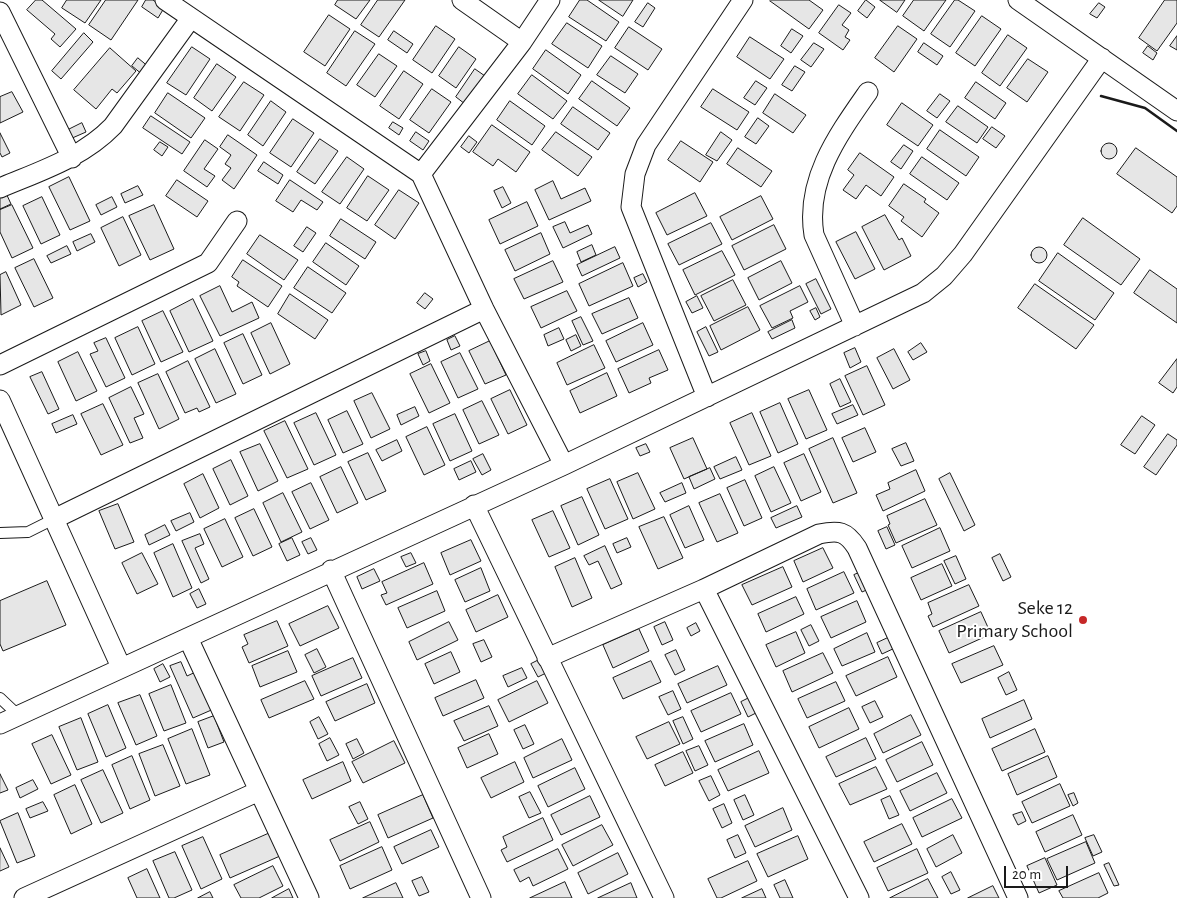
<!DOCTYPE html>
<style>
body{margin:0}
#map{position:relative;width:1177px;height:898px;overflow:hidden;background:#fff;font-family:"Alegreya Sans",sans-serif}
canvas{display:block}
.scale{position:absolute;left:1004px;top:866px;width:64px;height:22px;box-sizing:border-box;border:2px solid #1a1a1a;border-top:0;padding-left:6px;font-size:15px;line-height:18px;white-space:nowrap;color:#1a1a1a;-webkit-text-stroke:4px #fff;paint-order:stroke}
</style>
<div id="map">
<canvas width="1177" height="898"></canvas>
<div class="scale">20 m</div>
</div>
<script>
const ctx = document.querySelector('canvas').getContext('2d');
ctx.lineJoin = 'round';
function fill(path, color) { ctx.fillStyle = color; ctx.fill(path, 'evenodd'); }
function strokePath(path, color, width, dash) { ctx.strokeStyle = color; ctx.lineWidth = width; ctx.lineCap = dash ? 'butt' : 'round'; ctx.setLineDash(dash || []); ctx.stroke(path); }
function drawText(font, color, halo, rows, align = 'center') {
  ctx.font = font + ' "Alegreya Sans",sans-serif'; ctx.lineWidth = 4; ctx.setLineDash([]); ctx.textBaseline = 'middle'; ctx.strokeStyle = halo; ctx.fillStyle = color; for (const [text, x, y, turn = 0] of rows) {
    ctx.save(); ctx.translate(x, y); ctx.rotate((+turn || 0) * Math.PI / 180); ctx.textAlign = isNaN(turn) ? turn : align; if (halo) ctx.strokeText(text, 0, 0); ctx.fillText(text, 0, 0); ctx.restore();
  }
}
const building = new Path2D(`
 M 36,0 L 42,0 L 76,29 L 60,47 L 51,39 L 55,34 L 27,10 Z
 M 67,0 L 101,0 L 85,23 L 62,8 Z
 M 106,0 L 138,0 L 111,40 L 89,25 Z
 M 146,0 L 153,0 L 164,8 L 158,18 L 142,7 Z
 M 338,0 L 370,0 L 356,19 L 335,5 Z
 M 378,0 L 405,0 L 379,37 L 361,25 Z
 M 580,0 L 587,0 L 619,22 L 606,41 L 569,17 Z
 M 599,0 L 633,0 L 623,16 Z
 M 771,0 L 809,0 L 823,10 L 809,29 L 770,1 Z
 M 866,0 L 875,7 L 867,18 L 858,11 Z
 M 880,0 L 905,0 L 897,12 Z
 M 914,0 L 946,0 L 924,31 L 903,16 Z
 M 955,0 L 958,0 L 975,11 L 950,47 L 931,34 Z
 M 1165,0 L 1177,0 L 1177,23 L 1157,51 L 1139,38 Z
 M 648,3 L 655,8 L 643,27 L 635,22 Z
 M 1099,3 L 1105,7 L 1097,18 L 1090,14 Z
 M 839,5 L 851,13 L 842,25 L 849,30 L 845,37 L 850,40 L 843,50 L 819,33 Z
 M 329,15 L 350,29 L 325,66 L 304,52 Z
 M 982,16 L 1001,29 L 975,66 L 956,53 Z
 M 567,23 L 602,46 L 588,68 L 552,44 Z
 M 436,26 L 455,39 L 432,73 L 413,60 Z
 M 898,26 L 917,39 L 894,72 L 875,58 Z
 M 629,27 L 662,49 L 648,70 L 615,48 Z
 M 792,29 L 803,36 L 791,53 L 781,46 Z
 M 355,31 L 375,44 L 346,86 L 327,73 Z
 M 394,31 L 413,44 L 407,53 L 388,40 Z
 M 84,33 L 93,42 L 61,79 L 52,71 Z
 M 1008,35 L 1027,48 L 1000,86 L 982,73 Z
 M 1177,36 L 1177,50 L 1170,46 Z
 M 750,37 L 784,59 L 770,79 L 737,57 Z
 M 814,43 L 824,49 L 811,67 L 801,60 Z
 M 924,43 L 943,56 L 937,65 L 918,52 Z
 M 1148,46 L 1157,53 L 1153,60 L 1143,53 Z
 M 192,47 L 210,59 L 186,95 L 167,83 Z
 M 459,47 L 476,59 L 456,88 L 439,76 Z
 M 110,48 L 136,71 L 117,93 L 112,89 L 96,109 L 74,90 Z
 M 546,50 L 581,75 L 568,94 L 533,69 Z
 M 379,54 L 397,66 L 375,97 L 357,85 Z
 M 611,56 L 638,74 L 625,93 L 597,75 Z
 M 138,58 L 150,68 L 143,75 L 132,66 Z
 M 1028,59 L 1048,72 L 1027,102 L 1007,88 Z
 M 217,64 L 236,77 L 212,111 L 194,98 Z
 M 795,66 L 805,72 L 792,91 L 782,85 Z
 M 475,69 L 485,76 L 465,104 L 456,97 Z
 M 404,71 L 423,84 L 399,119 L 380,106 Z
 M 532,75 L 567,101 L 553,119 L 518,94 Z
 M 592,81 L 630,108 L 617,126 L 579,99 Z
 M 756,81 L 767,88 L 755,105 L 744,98 Z
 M 244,82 L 264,95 L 240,131 L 219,117 Z
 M 976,82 L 1006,103 L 995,119 L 965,98 Z
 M 432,89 L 451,102 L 429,133 L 410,120 Z
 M 713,89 L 749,112 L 737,130 L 701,107 Z
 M 12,92 L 23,112 L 0,123 L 0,97 Z
 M 168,93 L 205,118 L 191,138 L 155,113 Z
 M 775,94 L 806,115 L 793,133 L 763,113 Z
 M 940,94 L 950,101 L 937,118 L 927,111 Z
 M 271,101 L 286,112 L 263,146 L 248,135 Z
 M 510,101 L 545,126 L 532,145 L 497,120 Z
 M 902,103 L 933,125 L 918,146 L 887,125 Z
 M 958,106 L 988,127 L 977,143 L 946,122 Z
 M 573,107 L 610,133 L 598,150 L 561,124 Z
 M 151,116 L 190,142 L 182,154 L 143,128 Z
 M 758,118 L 769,126 L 756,144 L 745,137 Z
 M 293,119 L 314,133 L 291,167 L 270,153 Z
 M 393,122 L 403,128 L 399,135 L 389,128 Z
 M 82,123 L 86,132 L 70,139 L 66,131 Z
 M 492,125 L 530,152 L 516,172 L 498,159 L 493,166 L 473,152 Z
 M 992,127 L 1005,136 L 996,148 L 983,139 Z
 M 940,130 L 979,157 L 966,176 L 927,149 Z
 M 416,132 L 429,141 L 423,150 L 410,141 Z
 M 556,132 L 592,157 L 578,176 L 542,150 Z
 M 721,132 L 732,140 L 717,161 L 706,155 Z
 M 0,133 L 10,153 L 2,157 L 0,153 Z
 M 228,135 L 257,155 L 234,189 L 222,180 L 231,168 L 225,164 L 231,155 L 220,147 Z
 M 469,136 L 477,142 L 469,153 L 461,147 Z
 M 320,139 L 338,151 L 315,184 L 297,172 Z
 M 205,140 L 218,149 L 204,169 L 215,176 L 207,187 L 184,171 Z
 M 681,141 L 713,162 L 700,182 L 668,160 Z
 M 160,142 L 168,147 L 162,156 L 154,150 Z
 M1101 151a8 8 0 1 1 16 0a8 8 0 1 1-16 0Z
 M 904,145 L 913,151 L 901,169 L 891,162 Z
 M 738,148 L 772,171 L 761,187 L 727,164 Z
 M 1136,148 L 1177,177 L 1177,206 L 1172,213 L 1117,174 Z
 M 860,153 L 894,177 L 881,196 L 866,185 L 856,199 L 843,190 L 854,175 L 848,170 Z
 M 347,157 L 364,169 L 340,204 L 322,192 Z
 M 922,157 L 959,183 L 947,200 L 910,174 Z
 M 264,162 L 283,175 L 278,184 L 258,171 Z
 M 368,176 L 389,190 L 367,221 L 347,208 Z
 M 69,177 L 90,221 L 70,230 L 49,187 Z
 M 177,180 L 208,201 L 197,217 L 166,196 Z
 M 290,180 L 323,202 L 317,210 L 301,200 L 293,212 L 276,201 Z
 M 553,181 L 561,199 L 585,188 L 591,201 L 549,220 L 535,190 Z
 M 904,184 L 926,199 L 924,202 L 939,213 L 922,237 L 901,221 L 904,217 L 889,206 Z
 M 138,186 L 143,195 L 125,203 L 121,194 Z
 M 503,187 L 511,203 L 502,208 L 494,191 Z
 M 399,190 L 419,203 L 395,239 L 375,225 Z
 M 6,193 L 11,204 L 0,209 L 0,195 Z
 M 695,193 L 707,216 L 667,235 L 656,213 Z
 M 761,196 L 773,219 L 732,240 L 720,217 Z
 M 42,197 L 60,235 L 41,244 L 23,206 Z
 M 112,197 L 117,207 L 101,215 L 96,205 Z
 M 527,202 L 538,226 L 500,244 L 489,220 Z
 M 12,205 L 33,248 L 12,258 L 0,232 L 0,210 Z
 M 154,205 L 174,249 L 150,260 L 129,216 Z
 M 885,215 L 899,240 L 902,238 L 911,256 L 884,270 L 862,227 Z
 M 123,217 L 141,255 L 119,266 L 101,228 Z
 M 1083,218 L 1140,259 L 1121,285 L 1064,245 Z
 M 341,219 L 376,242 L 365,259 L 330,236 Z
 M 565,222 L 570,233 L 588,225 L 592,234 L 563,248 L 553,227 Z
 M 711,223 L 722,244 L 679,265 L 668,244 Z
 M 774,225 L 786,249 L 744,270 L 732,246 Z
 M 307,227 L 316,233 L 303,252 L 294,246 Z
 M 856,232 L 875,269 L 855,279 L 836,242 Z
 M 541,233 L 550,254 L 515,271 L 505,250 Z
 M 91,234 L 95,242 L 77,251 L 73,242 Z
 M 260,235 L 298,260 L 284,280 L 247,254 Z
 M 326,243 L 359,266 L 346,285 L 313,262 Z
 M 592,245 L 596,255 L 581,262 L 577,252 Z
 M 67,246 L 71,254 L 51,263 L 47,256 Z
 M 615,247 L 620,258 L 582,276 L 577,265 Z
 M1031 255a8 8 0 1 1 16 0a8 8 0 1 1-16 0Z
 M 722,251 L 735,275 L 695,295 L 683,270 Z
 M 1058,253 L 1114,293 L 1095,320 L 1039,281 Z
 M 34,259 L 53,298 L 34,307 L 15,268 Z
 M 243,260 L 282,286 L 268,307 L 237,286 L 239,282 L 232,277 Z
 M 553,261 L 563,282 L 524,299 L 514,279 Z
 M 781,261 L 792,283 L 759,300 L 748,278 Z
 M 623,263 L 633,286 L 589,306 L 579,284 Z
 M 308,267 L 346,293 L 332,313 L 294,288 Z
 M 1150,270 L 1177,289 L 1177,323 L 1134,293 Z
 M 6,272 L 21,305 L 1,315 L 0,275 Z
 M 643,274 L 647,282 L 638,287 L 634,278 Z
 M 816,279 L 831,309 L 821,314 L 806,284 Z
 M 733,280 L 746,305 L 714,321 L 701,296 Z
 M 1035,284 L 1094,325 L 1076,349 L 1018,308 Z
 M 220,286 L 232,312 L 252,302 L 259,318 L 220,336 L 200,296 Z
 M 800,286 L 808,302 L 790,311 L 793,318 L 772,328 L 760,306 Z
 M 567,291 L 577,311 L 541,328 L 531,307 Z
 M 425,293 L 433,299 L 425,309 L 417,303 Z
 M 290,294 L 328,320 L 315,339 L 278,314 Z
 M 697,296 L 703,308 L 692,313 L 686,302 Z
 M 629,298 L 638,318 L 602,334 L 592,314 Z
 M 193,299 L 213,341 L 189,352 L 170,311 Z
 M 748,307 L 760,330 L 721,350 L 710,326 Z
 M 816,308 L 820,317 L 815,320 L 810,311 Z
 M 163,311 L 183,352 L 161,362 L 142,321 Z
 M 581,317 L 593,341 L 583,345 L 572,321 Z
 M 792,320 L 795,328 L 772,339 L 768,332 Z
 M 271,323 L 290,364 L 270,374 L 251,333 Z
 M 643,323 L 653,345 L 616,362 L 606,341 Z
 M 138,327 L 155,364 L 132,375 L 115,338 Z
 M 706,327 L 718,352 L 709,356 L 697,332 Z
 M 559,328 L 564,339 L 548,346 L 544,335 Z
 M 243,334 L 262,375 L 243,384 L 224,343 Z
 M 576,335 L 581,346 L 571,351 L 566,340 Z
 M 455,336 L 460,346 L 451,350 L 447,340 Z
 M 106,338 L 125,378 L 106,387 L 90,354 L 98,351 L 94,343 Z
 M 490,341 L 506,375 L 485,384 L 469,351 Z
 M 921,343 L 927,352 L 913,360 L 908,352 Z
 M 594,345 L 605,368 L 567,385 L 557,363 Z
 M 855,348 L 861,362 L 850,368 L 844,353 Z
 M 215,349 L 236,394 L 216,403 L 195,359 Z
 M 894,349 L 910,380 L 893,389 L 877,358 Z
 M 659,350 L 668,370 L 649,378 L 651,383 L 629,393 L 618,369 Z
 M 426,351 L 430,361 L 423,365 L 418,354 Z
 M 78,352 L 97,391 L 76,401 L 58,362 Z
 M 460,353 L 478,389 L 458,398 L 441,362 Z
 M 1177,359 L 1177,387 L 1173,393 L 1159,383 Z
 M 188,361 L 210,407 L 199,412 L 197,408 L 185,413 L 166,372 Z
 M 431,364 L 450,403 L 429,413 L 410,374 Z
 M 867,366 L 885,405 L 863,415 L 845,376 Z
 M 42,372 L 59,409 L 48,414 L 30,377 Z
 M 607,373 L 617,396 L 580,413 L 570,391 Z
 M 158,374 L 179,419 L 159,429 L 138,383 Z
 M 840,379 L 851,402 L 840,407 L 830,384 Z
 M 131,387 L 144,414 L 134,418 L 143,438 L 130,443 L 109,398 Z
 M 510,390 L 527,425 L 508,434 L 491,399 Z
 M 809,390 L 827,430 L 806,439 L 788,399 Z
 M 372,393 L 390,429 L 371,438 L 354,401 Z
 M 482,401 L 499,435 L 479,444 L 463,410 Z
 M 780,403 L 798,444 L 778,453 L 760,412 Z
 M 103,404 L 123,445 L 101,455 L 81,414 Z
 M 853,405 L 858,415 L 837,424 L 832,414 Z
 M 415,407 L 419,416 L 401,425 L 397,415 Z
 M 347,411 L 363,444 L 343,453 L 328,420 Z
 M 316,413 L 336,455 L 314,465 L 294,423 Z
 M 752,413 L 771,456 L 749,465 L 730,423 Z
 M 455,414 L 472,451 L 450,461 L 433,424 Z
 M 73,415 L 77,424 L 56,433 L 52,424 Z
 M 1142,416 L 1155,425 L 1135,454 L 1121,445 Z
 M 285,421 L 308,469 L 287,478 L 264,431 Z
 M 427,427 L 445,465 L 424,475 L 406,437 Z
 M 865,428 L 876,452 L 853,462 L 842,438 Z
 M 1168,434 L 1177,440 L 1177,445 L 1156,475 L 1144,467 Z
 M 693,438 L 707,469 L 684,479 L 670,448 Z
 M 833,438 L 857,493 L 833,503 L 809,449 Z
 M 397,440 L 402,451 L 382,461 L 376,450 Z
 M 906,443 L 914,461 L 901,466 L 892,449 Z
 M 260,444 L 278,481 L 258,491 L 240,452 Z
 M 646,444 L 650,452 L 640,456 L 636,448 Z
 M 368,453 L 386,491 L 366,500 L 348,462 Z
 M 483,454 L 491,470 L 482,475 L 473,459 Z
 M 804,454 L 821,492 L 801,501 L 784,463 Z
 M 736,457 L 742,470 L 720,479 L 714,467 Z
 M 231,460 L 248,496 L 230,505 L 213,469 Z
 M 471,461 L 476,472 L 459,480 L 454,469 Z
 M 341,467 L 358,503 L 337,513 L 320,477 Z
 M 774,467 L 791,503 L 771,512 L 755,476 Z
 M 710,468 L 715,479 L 694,489 L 689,477 Z
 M 916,470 L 925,491 L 883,511 L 876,495 L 890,489 L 888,483 Z
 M 638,473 L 655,509 L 633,519 L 617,482 Z
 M 950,473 L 975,525 L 964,531 L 939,479 Z
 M 203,474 L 219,508 L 200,518 L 184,484 Z
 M 610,479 L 628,519 L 605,529 L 587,489 Z
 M 745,480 L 762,518 L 744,526 L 727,488 Z
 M 311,483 L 329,520 L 310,529 L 292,492 Z
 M 682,483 L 686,493 L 665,502 L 660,493 Z
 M 283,493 L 302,532 L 281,542 L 263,503 Z
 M 720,494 L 738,533 L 717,542 L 699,503 Z
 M 582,497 L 599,535 L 578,545 L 561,506 Z
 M 925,499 L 937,525 L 896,543 L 888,525 L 890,524 L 887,516 Z
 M 118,504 L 134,542 L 115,549 L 99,511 Z
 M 689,506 L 704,540 L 685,548 L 670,515 Z
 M 797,506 L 802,517 L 776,528 L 771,518 Z
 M 254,509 L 272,547 L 253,556 L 235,518 Z
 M 553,511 L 570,548 L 549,557 L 532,520 Z
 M 190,513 L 194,522 L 176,531 L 171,521 Z
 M 664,517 L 683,558 L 658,569 L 639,527 Z
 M 225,519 L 243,557 L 222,567 L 204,529 Z
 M 165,525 L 170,535 L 149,545 L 145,535 Z
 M 887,527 L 895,545 L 886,549 L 878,531 Z
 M 940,528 L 950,551 L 912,568 L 902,546 Z
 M 200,534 L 204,544 L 195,548 L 209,579 L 201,583 L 182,541 Z
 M 292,538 L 300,555 L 287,561 L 279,544 Z
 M 311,538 L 317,550 L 308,554 L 302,542 Z
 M 627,538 L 631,547 L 617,553 L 613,544 Z
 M 471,540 L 481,561 L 450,575 L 441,553 Z
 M 173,544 L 192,588 L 173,597 L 154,553 Z
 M 605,546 L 622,584 L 611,589 L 598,561 L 589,565 L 584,556 Z
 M 823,548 L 833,568 L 803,582 L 794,561 Z
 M 142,553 L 158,584 L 137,594 L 122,563 Z
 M 411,553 L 416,563 L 406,567 L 401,557 Z
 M 1000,554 L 1011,577 L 1003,581 L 992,558 Z
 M 956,556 L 966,579 L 955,584 L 944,561 Z
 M 575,558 L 592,598 L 572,607 L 555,567 Z
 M 424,563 L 433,584 L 386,605 L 381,595 L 387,593 L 382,582 Z
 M 942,564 L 952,586 L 921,600 L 911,578 Z
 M 783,567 L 792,587 L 752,605 L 742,585 Z
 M 481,568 L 490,591 L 465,602 L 455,580 Z
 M 374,569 L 380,581 L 362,589 L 357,577 Z
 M 863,571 L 871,588 L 862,592 L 854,575 Z
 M 844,572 L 854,593 L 816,610 L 807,589 Z
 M 47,581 L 66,625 L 3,651 L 0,644 L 0,601 Z
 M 969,585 L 979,606 L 933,627 L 928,616 L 932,614 L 928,603 Z
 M 199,589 L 206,604 L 197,608 L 190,594 Z
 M 437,591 L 445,611 L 407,628 L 398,608 Z
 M 498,595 L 508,617 L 476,632 L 466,610 Z
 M 796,597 L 804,614 L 766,632 L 758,614 Z
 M 857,601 L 866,622 L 831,638 L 821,617 Z
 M 328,606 L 339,628 L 300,646 L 289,624 Z
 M 981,612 L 991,634 L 949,653 L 939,631 Z
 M 277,621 L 288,646 L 249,663 L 242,647 L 248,644 L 244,635 Z
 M 449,622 L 458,640 L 417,660 L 409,642 Z
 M 665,622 L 673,640 L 662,645 L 654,627 Z
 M 696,623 L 700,631 L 691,636 L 687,628 Z
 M 811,625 L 819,641 L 809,646 L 801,630 Z
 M 639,629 L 649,651 L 613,668 L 603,645 Z
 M 796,632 L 805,653 L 776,667 L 766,645 Z
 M 867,633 L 875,652 L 842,666 L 834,649 Z
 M 892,636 L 897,647 L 882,654 L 877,643 Z
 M 484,640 L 492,657 L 481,662 L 473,644 Z
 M 994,646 L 1003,665 L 961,683 L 952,664 Z
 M 317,649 L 326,667 L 314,673 L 305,655 Z
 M 676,650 L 685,670 L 675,675 L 665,655 Z
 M 288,651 L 297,672 L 260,687 L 252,666 Z
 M 451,652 L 460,672 L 434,684 L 425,664 Z
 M 823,653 L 833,673 L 792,692 L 783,671 Z
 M 888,657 L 897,677 L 856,696 L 846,676 Z
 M 353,658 L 362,678 L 321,696 L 312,676 Z
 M 541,659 L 548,672 L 538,677 L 531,664 Z
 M 651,661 L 661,682 L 623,699 L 613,678 Z
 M 181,662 L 187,676 L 200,670 L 216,708 L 193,718 L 170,666 Z
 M 163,664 L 170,677 L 160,682 L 154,669 Z
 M 718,666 L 727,685 L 687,703 L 678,684 Z
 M 522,668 L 527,678 L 508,687 L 503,676 Z
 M 1009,672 L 1017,690 L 1006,695 L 998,678 Z
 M 476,680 L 484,698 L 443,716 L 435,698 Z
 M 305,681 L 314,699 L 269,718 L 261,700 Z
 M 537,681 L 548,703 L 509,722 L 498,700 Z
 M 836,682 L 845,701 L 807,718 L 798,699 Z
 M 367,684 L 375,703 L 335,721 L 326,702 Z
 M 171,685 L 186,723 L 164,731 L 149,694 Z
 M 673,691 L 681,709 L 668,715 L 659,697 Z
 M 731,693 L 741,714 L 701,732 L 691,711 Z
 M 140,695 L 157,736 L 136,745 L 118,703 Z
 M 749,698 L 756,713 L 748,717 L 741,702 Z
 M 1024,700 L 1032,719 L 990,738 L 982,719 Z
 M 875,701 L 883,717 L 870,723 L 862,707 Z
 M 108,705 L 126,748 L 106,757 L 88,714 Z
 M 489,706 L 498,726 L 464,741 L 454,721 Z
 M 849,708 L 859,729 L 819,748 L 809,727 Z
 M 911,715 L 921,735 L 883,753 L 874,734 Z
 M 214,716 L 224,742 L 208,748 L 198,722 Z
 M 319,717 L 328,734 L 318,739 L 310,722 Z
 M 683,717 L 693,739 L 683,744 L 673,721 Z
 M 81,718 L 98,762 L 77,770 L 59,727 Z
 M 669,722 L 680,744 L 647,759 L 636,737 Z
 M 744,724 L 753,745 L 715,762 L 705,741 Z
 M 525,725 L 534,744 L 523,749 L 514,730 Z
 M 192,729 L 210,775 L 186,784 L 168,739 Z
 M 1035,729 L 1045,752 L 1002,771 L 992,749 Z
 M 489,734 L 498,754 L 467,768 L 458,748 Z
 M 52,735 L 71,775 L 51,784 L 32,744 Z
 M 330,738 L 339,755 L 327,761 L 319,744 Z
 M 866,738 L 876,759 L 836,777 L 826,757 Z
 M 357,739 L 364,753 L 353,759 L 346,744 Z
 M 562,739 L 572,760 L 533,778 L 524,758 Z
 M 394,741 L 405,763 L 363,783 L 352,762 Z
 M 922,742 L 933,765 L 897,782 L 886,760 Z
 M 163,745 L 180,786 L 155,796 L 139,754 Z
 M 699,746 L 708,765 L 695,771 L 686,751 Z
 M 759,751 L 769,773 L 728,791 L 718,770 Z
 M 683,752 L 693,773 L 665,786 L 655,765 Z
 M 132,756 L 150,800 L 130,809 L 112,765 Z
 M 1048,756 L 1057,777 L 1017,795 L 1008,774 Z
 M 343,762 L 351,781 L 312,799 L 303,780 Z
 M 515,762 L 524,782 L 491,798 L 481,778 Z
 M 876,767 L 887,789 L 850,805 L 839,784 Z
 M 575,768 L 585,789 L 548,807 L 538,786 Z
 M 103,770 L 123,813 L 101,823 L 81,780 Z
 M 937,773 L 947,793 L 910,811 L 900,791 Z
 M 0,774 L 8,790 L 0,793 Z
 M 711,776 L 720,795 L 709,801 L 699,781 Z
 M 33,780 L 38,789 L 20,798 L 16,788 Z
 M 1060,784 L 1070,806 L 1032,823 L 1022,802 Z
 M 75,785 L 92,824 L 71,834 L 54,795 Z
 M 530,792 L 541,813 L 529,818 L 519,797 Z
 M 1074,793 L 1078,803 L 1073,806 L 1068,795 Z
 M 423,795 L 433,818 L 388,838 L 378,815 Z
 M 745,795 L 754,815 L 743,820 L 734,800 Z
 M 590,796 L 600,817 L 561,835 L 551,815 Z
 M 890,796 L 899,815 L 889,819 L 881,800 Z
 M 952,799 L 962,818 L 922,837 L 913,818 Z
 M 43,802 L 48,811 L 30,818 L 26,809 Z
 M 360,802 L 368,819 L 358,824 L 349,807 Z
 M 724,804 L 732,823 L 722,828 L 713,809 Z
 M 783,808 L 792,830 L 755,847 L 745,826 Z
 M 1022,812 L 1026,821 L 1018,825 L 1013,815 Z
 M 18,813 L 35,856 L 17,863 L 0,821 Z
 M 1073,815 L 1082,835 L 1045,852 L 1036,832 Z
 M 543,818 L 553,840 L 507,862 L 501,850 L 507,847 L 503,837 Z
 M 370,822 L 379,842 L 340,861 L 330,840 Z
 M 902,824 L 912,844 L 874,862 L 864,842 Z
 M 602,825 L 613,845 L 573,866 L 562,845 Z
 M 431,830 L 439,847 L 402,864 L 394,847 Z
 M 270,833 L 280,856 L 230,878 L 220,855 Z
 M 738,835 L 746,853 L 735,858 L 727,840 Z
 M 953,835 L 962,853 L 936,867 L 927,849 Z
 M 1094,835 L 1102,852 L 1093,856 L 1085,838 Z
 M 798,836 L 808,859 L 768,877 L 757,854 Z
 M 203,837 L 222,879 L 201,889 L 182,846 Z
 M 1086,842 L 1095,863 L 1057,880 L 1047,859 Z
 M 382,847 L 392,870 L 350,889 L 340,866 Z
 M 0,848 L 9,867 L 0,871 Z
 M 558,849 L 568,869 L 533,886 L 529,877 L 520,882 L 514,870 Z
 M 917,849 L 928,873 L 888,891 L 877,868 Z
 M 175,852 L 192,890 L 174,898 L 169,898 L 153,861 Z
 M 618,853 L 628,874 L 588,894 L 578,873 Z
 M 1045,858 L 1057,885 L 1039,893 L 1027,866 Z
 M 748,861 L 757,881 L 721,898 L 717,898 L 708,879 Z
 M 1109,863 L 1119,885 L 1114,886 L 1104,865 Z
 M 273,866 L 283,886 L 259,898 L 241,898 L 234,885 Z
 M 147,869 L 160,898 L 137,898 L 128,878 Z
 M 951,872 L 960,890 L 951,894 L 942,877 Z
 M 1099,873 L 1108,893 L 1098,898 L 1063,898 L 1059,891 Z
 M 422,877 L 429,892 L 419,896 L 412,881 Z
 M 928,879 L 938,898 L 890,898 Z
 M 785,880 L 793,898 L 780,898 L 774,885 Z
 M 565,882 L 572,898 L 530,898 Z
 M 396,883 L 403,898 L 363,898 Z
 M 631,883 L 637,898 L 598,898 Z
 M 993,886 L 999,898 L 968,898 Z
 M 289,889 L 293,898 L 272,898 Z
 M 762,889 L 766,898 L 742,898 Z
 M 210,892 L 213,898 L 198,898 Z`);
const service = new Path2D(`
 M 0,533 L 28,532 L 54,519
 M 0,698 L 18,715`);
const minor = new Path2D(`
 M 165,0 L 421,174 L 484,309 L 564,465
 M 462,0 L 522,42
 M 1018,0 L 1177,111
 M 0,12 L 72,158
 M 421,174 L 522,42 L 550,0
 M 0,188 C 40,171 82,158 113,126 L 191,18
 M 855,326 L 814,235 C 805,180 838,135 868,92
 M 0,365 L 208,263 L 237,221
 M 707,397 L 631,207 L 635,174 L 646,145 L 743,0
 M 0,400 L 121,667
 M 474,505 L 664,898
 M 54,519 L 484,309
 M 331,570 L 481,898
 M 704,589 L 859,898
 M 188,638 L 309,898
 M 547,658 L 704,589 L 819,534 C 839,530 846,531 857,548 L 1018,898
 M 0,724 L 564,465 L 923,293 L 944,276 L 963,254 L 1102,58
 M 24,898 L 259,791`);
const wall = new Path2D(`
 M 1101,96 L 1145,108 L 1177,131`);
const markers = [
 [1083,620,5,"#c62828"]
];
const poiNames = [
 ["Seke 12",1073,608],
 ["Primary School",1073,631]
];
fill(building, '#e6e6e6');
strokePath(building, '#1a1a1a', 1);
strokePath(service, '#1a1a1a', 12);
strokePath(minor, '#1a1a1a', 21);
strokePath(service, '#fff', 10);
strokePath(minor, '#fff', 19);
strokePath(wall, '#1a1a1a', 2.5);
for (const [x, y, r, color] of markers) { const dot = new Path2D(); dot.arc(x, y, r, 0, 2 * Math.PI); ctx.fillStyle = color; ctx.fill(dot); strokePath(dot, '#fff', 2); }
drawText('20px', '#1a1a1a', '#fff', poiNames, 'right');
</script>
